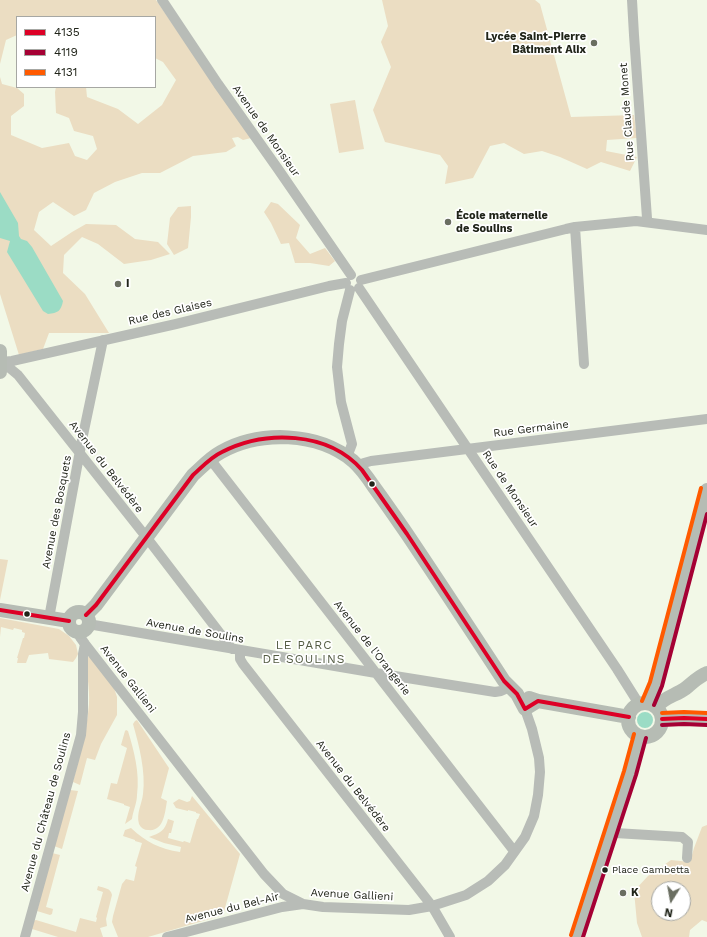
<!DOCTYPE html>
<meta charset="utf-8">
<style>
body{margin:0}
#map{position:relative;width:707px;height:937px;overflow:hidden;background:#f2f8e7;font-family:"Work Sans",sans-serif}
canvas{display:block}
.legend{position:absolute;left:16px;top:16px;width:140px;height:72px;box-sizing:border-box;background:#fff;border:1px solid #a6a7a3;margin:0;padding:5px 7px;list-style:none;font-size:12px;color:#202419}
.legend li{display:flex;align-items:center;gap:8px;height:20px}
.legend b{width:20px;border:1px solid #a6a7a3}
.north{position:absolute;left:651px;top:881px;width:40px;height:40px;box-sizing:border-box;background:#fff;border:1px solid #a6a7a3;border-radius:50%;rotate:191deg;font-size:11px;font-weight:700;line-height:16px;text-align:center;color:#202419}
.north::after{content:'';display:block;margin:auto;width:14px;height:18px;background:#6a6e61;clip-path:polygon(50% 0,100% 100%,50% 72%,0 100%)}
</style>
<div id="map">
<canvas width="707" height="937"></canvas>
<ul class="legend">
<li><b style="height:5px;background:#dd0026"></b>4135</li>
<li><b style="height:5px;background:#a50034"></b>4119</li>
<li><b style="height:5px;background:#ff5a00"></b>4131</li>
</ul>
<div class="north">N</div>
</div>
<script>
const ctx = document.querySelector('canvas').getContext('2d');
ctx.lineJoin = 'round';
function fill(path, color) { ctx.fillStyle = color; ctx.fill(path, 'evenodd'); }
function strokePath(path, color, width, dash) { ctx.strokeStyle = color; ctx.lineWidth = width; ctx.lineCap = dash ? 'butt' : 'round'; ctx.setLineDash(dash || []); ctx.stroke(path); }
function drawText(font, color, halo, rows, align = 'center') {
  ctx.font = font + ' "Work Sans",sans-serif'; ctx.lineWidth = 3.5; ctx.setLineDash([]); ctx.textBaseline = 'middle'; ctx.strokeStyle = halo; ctx.fillStyle = color; for (const [text, x, y, turn = 0] of rows) {
    ctx.save(); ctx.translate(x, y); ctx.rotate((+turn || 0) * Math.PI / 180); ctx.textAlign = isNaN(turn) ? turn : align; if (halo) ctx.strokeText(text, 0, 0); ctx.fillText(text, 0, 0); ctx.restore();
  }
}
const green = new Path2D(`
 M 0,0 L 156,0 L 251,138 L 243,140 L 238,137 L 232,138 L 236,146 L 226,152 L 193,156 L 160,173 L 142,173 L 115,182 L 94,193 L 86,210 L 74,216 L 53,202 L 39,212 L 34,230 L 51,246 L 72,232 L 86,224 L 116,225 L 135,239 L 158,242 L 170,254 L 151,260 L 124,264 L 98,244 L 82,237 L 64,255 L 63,273 L 85,294 L 109,333 L 49,333 L 43,349 L 19,355 L 0,294 L 0,77 L 2,84 L 17,88 L 24,94 L 24,106 L 11,116 L 11,135 L 42,148 L 69,143 L 75,156 L 87,160 L 97,149 L 93,136 L 74,131 L 69,118 L 56,113 L 55,92 L 56,87 L 86,87 L 87,97 L 118,109 L 138,124 L 162,105 L 176,80 L 163,62 L 155,58 L 155,17 L 17,17 L 17,35 L 6,40 L 0,64 Z
 M 382,0 L 535,0 L 540,4 L 571,117 L 634,115 L 637,138 L 607,140 L 606,151 L 637,157 L 630,171 L 601,162 L 587,169 L 560,157 L 542,151 L 524,154 L 504,143 L 490,146 L 473,178 L 445,184 L 448,166 L 440,155 L 385,142 L 373,110 L 391,67 L 381,42 L 388,26 Z
 M 355,100 L 364,149 L 339,153 L 330,104 Z
 M 271,202 L 278,204 L 300,225 L 296,238 L 310,254 L 325,248 L 335,261 L 329,266 L 310,263 L 295,263 L 289,243 L 281,244 L 271,223 L 264,212 Z
 M 191,206 L 191,217 L 188,248 L 174,255 L 167,244 L 170,218 L 178,207 Z
 M 0,559 L 8,560 L 0,600 Z
 M 0,618 L 59,629 L 69,636 L 76,645 L 78,654 L 76,658 L 73,662 L 49,659 L 48,653 L 29,655 L 26,663 L 17,663 L 18,658 L 17,658 L 23,638 L 24,638 L 25,633 L 22,632 L 22,630 L 14,628 L 13,630 L 1,627 L 0,637 Z
 M 89,656 L 113,685 L 117,697 L 117,715 L 101,744 L 95,760 L 87,758 L 80,785 L 73,782 C 79,757 87,730 89,704 C 90,688 86,673 87,658 Z
 M 137,720 L 169,768 L 161,798 L 167,801 C 165,812 164,832 148,830 C 144,830 141,828 139,824 C 136,813 142,804 143,794 C 146,772 139,745 133,724 L 135,721 Z
 M 126,730 L 128,731 C 134,751 140,773 137,795 C 137,803 133,811 132,819 L 125,824 L 130,807 L 124,805 L 124,804 L 107,799 L 111,783 L 117,784 L 127,748 L 121,745 L 125,731 Z
 M 70,790 L 78,791 L 62,849 L 54,846 Z
 M 192,796 L 240,854 L 223,915 L 148,937 L 118,937 L 112,922 L 113,916 L 122,884 L 126,879 L 134,881 L 137,867 L 135,866 L 142,843 L 135,841 L 135,840 L 123,836 L 125,830 L 131,828 C 146,842 160,849 180,852 L 181,847 L 164,843 L 149,837 C 160,833 165,831 168,819 L 174,821 L 171,833 L 169,833 L 168,838 L 183,842 L 184,841 L 190,843 L 197,819 L 198,819 L 200,814 L 196,813 L 196,812 L 188,810 L 188,811 L 176,808 L 173,803 L 179,799 L 187,802 L 190,801 Z
 M 707,825 L 707,922 L 702,920 L 690,930 L 689,937 L 642,937 L 637,923 L 634,891 L 648,876 L 671,860 L 690,862 L 694,848 L 702,827 ZM 659,889 L 683,889 L 683,913 L 659,913 Z
 M 52,853 L 60,855 L 46,907 L 53,909 L 52,914 L 50,915 L 37,911 Z
 M 98,886 C 104,888 111,888 112,895 L 106,919 L 107,926 L 100,928 L 103,937 L 58,937 L 32,929 L 33,921 L 36,920 L 76,932 L 80,918 L 96,922 L 97,918 L 96,917 L 103,892 L 97,890 Z`);
const water = new Path2D(`
 M 0,192 L 18,223 L 19,236 L 21,239 L 27,241 L 32,247 L 63,301 C 61,311 58,313 48,314 L 43,311 L 7,252 L 10,241 L 0,238 Z
 M637 720a8 8 0 1 1 16 0a8 8 0 1 1-16 0Z`);
const street = new Path2D(`
 M 162,0 L 218,84 L 278,169 L 351,275
 M 632,0 L 634,35 L 647,218 L 646,222
 M 575,227 L 584,364
 M 361,280 L 566,229 L 575,227 L 636,221 L 707,230
 M 359,288 L 617,669 L 639,704
 M 0,362 L 12,361 L 176,324 L 329,286 L 346,283
 M 1,362 L 6,365 L 18,375 L 147,538 L 232,649
 M 347,457 L 352,444 L 341,402 L 337,367 L 339,344 L 342,321 L 350,290
 M 210,459 L 514,851
 M 359,467 L 364,463 L 371,461 L 707,419
 M 49,618 L 82,440 L 103,340
 M 88,624 L 376,673 L 495,692 L 501,691 L 510,687
 M 80,631 L 80,637 L 85,644 L 264,874 L 283,894 L 303,904 L 323,907 L 409,910 L 432,906 L 466,895 L 488,881 L 505,865 L 525,837 L 534,816 L 538,795 L 540,772 L 539,758 L 532,729 L 525,709
 M 240,651 L 240,659 L 243,664 L 432,906 L 450,937
 M 611,832 L 615,833 L 682,837 L 688,842 L 687,858
 M 25,937 L 81,735 L 83,712 L 83,654 L 85,644
 M 167,937 L 282,907 L 303,904`);
const secondary = new Path2D(`
 M 0,351 L 0,372
 M 0,610 L 69,621
 M69 622a10 10 0 1 1 20 0a10 10 0 1 1-20 0Z
 M 86,615 L 96,605 L 193,475 C 202,467 210,458 221,452 C 260,430 318,432 353,461 C 361,468 368,478 374,487 C 385,502 396,518 407,534 C 440,583 472,632 504,681 L 517,694 L 525,709 L 538,701
 M 529,698 L 538,701 L 629,717
 M 648,703 L 656,684 L 707,490
 M628 720a17 17 0 1 1 34 0a17 17 0 1 1-34 0Z
 M 656,707 C 666,696 675,696 686,688 C 693,682 699,676 707,673
 M 662,719 L 684,718 L 707,719
 M 577,937 L 630,773 L 640,736`);
const bus1 = new Path2D(`
 M 0,610 L 69,621
 M 86,615 L 96,605 L 193,475 C 202,467 211,457 222,452 C 265,430 328,431 362,470 L 407,534 L 504,681 L 517,694 L 525,709 L 538,701 L 629,717
 M 662,719 L 684,718 L 707,719`);
const bus2 = new Path2D(`
 M 654,705 L 662,686 L 707,514
 M 662,725 L 684,724 L 707,725
 M 583,937 L 636,775 L 646,738`);
const bus3 = new Path2D(`
 M 642,701 L 650,682 L 701,488
 M 662,713 L 684,712 L 707,713
 M 571,935 L 624,771 L 634,734`);
const markers = [
 [594,43,4,"#6a6e61"],
 [448,222,4,"#6a6e61"],
 [118,284,4,"#6a6e61"],
 [372,484,3.5,"#202419"],
 [27,614,3.5,"#202419"],
 [605,870,3.5,"#202419"],
 [623,893,4,"#6a6e61"]
];
const busNames = [
 ["Place Gambetta",612,870]
];
const poiNames = [
 ["Lycée Saint-Pierre",586,37,"right"],
 ["Bâtiment Alix",586,50,"right"],
 ["École maternelle",456,216],
 ["de Soulins",456,229],
 ["I",126,284],
 ["K",631,893]
];
const streetNames = [
 ["Rue Claude Monet",627,112,-94],
 ["Avenue de Monsieur",266,131,55],
 ["Rue des Glaises",170,312,-13],
 ["Rue Germaine",531,429,-7],
 ["Avenue du Belvédère",106,467,52],
 ["Rue de Monsieur",510,489,56],
 ["Avenue des Bosquets",57,512,-79],
 ["Avenue de Soulins",195,631,10],
 ["Avenue de l'Orangerie",372,648,52],
 ["Avenue Gallieni",128,679,52],
 ["Avenue du Belvédère",353,786,52],
 ["Avenue du Château de Soulins",46,812,-75],
 ["Avenue Gallieni",352,895,3],
 ["Avenue du Bel-Air",232,908,-14]
];
const neighbourhoodNames = [
 ["LE PARC",304,645],
 ["DE SOULINS",304,659]
];
fill(green, '#ebddc2');
fill(water, '#9bdcc5');
strokePath(street, '#b8bcb7', 10);
strokePath(secondary, '#b6bcb4', 14);
strokePath(bus1, '#dd0026', 4);
strokePath(bus2, '#a50034', 4);
strokePath(bus3, '#ff5a00', 4);
for (const [x, y, r, color] of markers) { const dot = new Path2D(); dot.arc(x, y, r, 0, 2 * Math.PI); ctx.fillStyle = color; ctx.fill(dot); strokePath(dot, '#fff', 1.5); }
drawText('10px', '#202419', '#fff', busNames, 'left');
drawText('bold 11px', '#202419', '#fff', poiNames, 'left');
drawText('11px', '#202419', '#fff', streetNames);
ctx.letterSpacing = '1px';
drawText('12px', '#535b42', '#fff', neighbourhoodNames);
ctx.letterSpacing = '0px';
</script>
